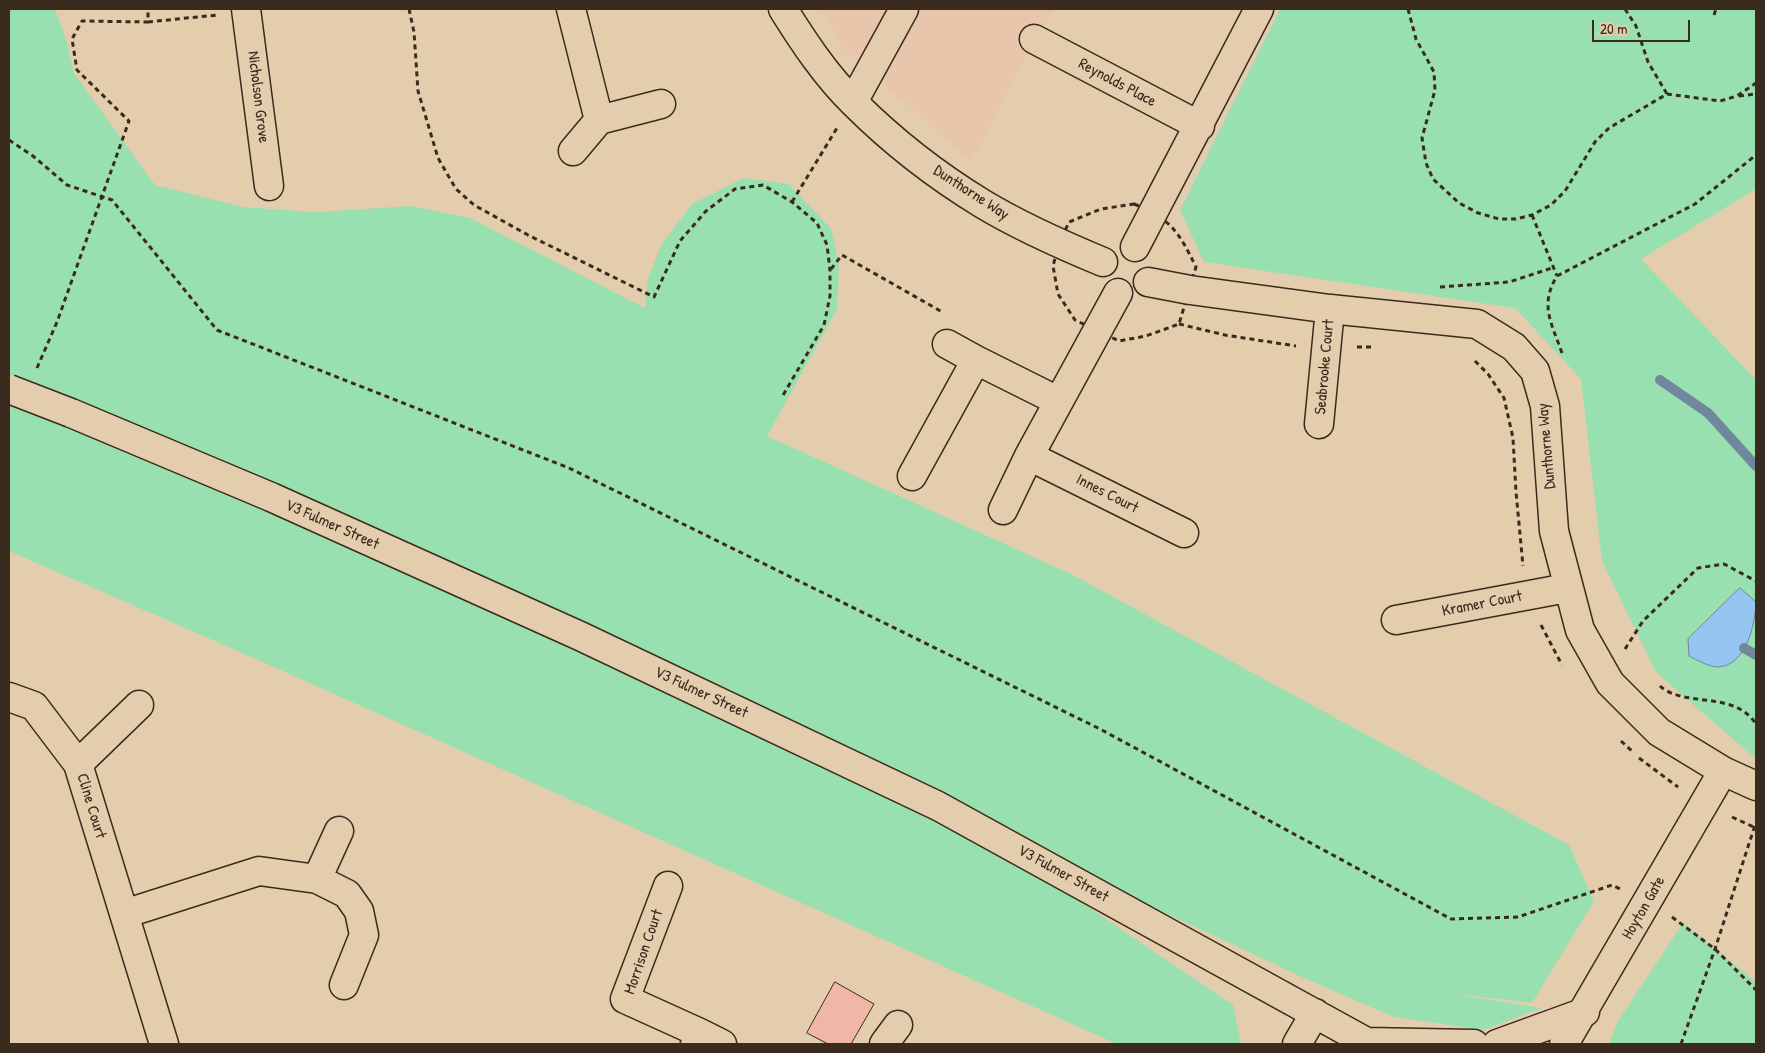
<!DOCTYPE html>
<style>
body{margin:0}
#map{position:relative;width:1765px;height:1053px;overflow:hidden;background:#e4cdad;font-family:"Patrick Hand",sans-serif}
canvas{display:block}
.frame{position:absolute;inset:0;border:10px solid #3b2a1e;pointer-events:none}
.scale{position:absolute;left:1592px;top:20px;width:98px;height:22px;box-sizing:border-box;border:2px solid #3b2a1e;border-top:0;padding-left:6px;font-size:15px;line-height:18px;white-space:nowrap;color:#3b2a1e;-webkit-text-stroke:4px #e4cdad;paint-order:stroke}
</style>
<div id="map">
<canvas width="1765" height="1053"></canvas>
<div class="frame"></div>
<div class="scale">20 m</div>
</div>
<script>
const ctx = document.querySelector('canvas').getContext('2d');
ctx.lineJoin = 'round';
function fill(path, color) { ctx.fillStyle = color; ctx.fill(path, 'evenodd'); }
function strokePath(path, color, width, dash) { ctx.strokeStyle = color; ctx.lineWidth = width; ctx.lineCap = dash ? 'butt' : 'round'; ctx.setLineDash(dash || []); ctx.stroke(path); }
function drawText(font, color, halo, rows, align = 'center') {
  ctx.font = font + ' "Patrick Hand",sans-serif'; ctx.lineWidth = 4; ctx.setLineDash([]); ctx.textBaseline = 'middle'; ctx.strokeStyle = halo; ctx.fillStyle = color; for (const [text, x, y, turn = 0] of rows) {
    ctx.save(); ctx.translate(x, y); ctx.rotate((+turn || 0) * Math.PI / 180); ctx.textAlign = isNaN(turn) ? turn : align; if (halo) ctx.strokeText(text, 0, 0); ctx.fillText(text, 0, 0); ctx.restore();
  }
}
const built = new Path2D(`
 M 820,9 L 1053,9 L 971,161 L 844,50 Z`);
const green = new Path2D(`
 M 9,9 L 55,9 L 67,42 L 74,73 L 155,185 L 243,207 L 315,212 L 411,206 L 470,218 L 645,308 L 648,279 L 661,245 L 692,204 L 744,178 L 789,184 L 831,229 L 839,265 L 837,309 L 767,436 L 1071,574 L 1569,845 L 1594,901 L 1532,1003 L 1445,993 L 1542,1008 L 1483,1030 L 1394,1017 L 1304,978 L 942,808 L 1233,1005 L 1241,1044 L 1117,1044 L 247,655 L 9,551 Z
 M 1280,9 L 1756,9 L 1756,189 L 1641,259 L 1756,380 L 1756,759 L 1656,672 L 1602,561 L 1581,379 L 1515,308 L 1204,262 L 1180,210 Z
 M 1683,923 L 1756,982 L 1756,1044 L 1609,1044 L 1618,1021 Z`);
const water = new Path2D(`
 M 1740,588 L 1756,602 C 1755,624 1747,665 1718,667 C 1709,667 1697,660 1689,656 L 1688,639 Z`);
const stream = new Path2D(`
 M 1660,380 L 1708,413 L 1756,466
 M 1744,648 L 1756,655`);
const building = new Path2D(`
 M 835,982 L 874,1004 L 851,1044 L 828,1044 L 807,1033 Z`);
const path = new Path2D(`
 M 409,9 L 414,32 L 418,91 L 438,158 L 456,189 L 474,205 L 528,235 L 654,297 L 680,241 L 706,211 L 735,189 L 763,185 L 792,202 L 817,223 L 827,245 L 830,270 L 830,296 L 824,325 L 782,397
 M 1408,9 L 1416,39 L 1434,72 L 1435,90 L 1422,138 L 1426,163 L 1433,179 L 1459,203 L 1478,213 L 1499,219 L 1516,219 L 1532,215 L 1551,205 L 1565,191 L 1595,142 L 1609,128 L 1667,94 L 1720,101 L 1737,96 L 1756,83
 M 1625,9 L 1636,26 L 1648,62 L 1667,94
 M 1714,15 L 1716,9
 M 148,22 L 217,15
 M 1739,96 L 1756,94
 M 9,140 L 33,156 L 67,185 L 112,200 L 217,330 L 569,468 L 1100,729 L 1451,919 L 1518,917 L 1612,885 L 1620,889
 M 792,202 L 837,128
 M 1134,204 C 1172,220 1178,231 1196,267 L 1179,324 L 1146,336 L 1119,341 L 1075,320 L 1058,294 L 1053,266 L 1059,244 L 1069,222 L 1101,209 Z
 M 1532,215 L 1557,276
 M 831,269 L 842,255 L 944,313
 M 1440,287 L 1509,282 L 1552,268
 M 1179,324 L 1225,335 L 1296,346
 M 1357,347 L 1373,347
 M 1562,353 C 1552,324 1539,305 1557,276 L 1695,204 L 1756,155
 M 1475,361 L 1488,374 L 1504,398 L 1513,438 L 1516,492 L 1523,566
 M 37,368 L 57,322 L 129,121 L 77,70 L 72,39 L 82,21 L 148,22 L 148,9
 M 1541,625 L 1562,665
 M 1625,649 L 1643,621 L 1698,568 L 1724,564 L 1756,581
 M 1660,686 C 1684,708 1734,690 1756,724
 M 1621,741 L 1633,752
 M 1639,758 L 1678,787
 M 1732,817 L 1756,828
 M 1672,917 L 1715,949 L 1756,990
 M 1681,1044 L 1715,949 L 1756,822`);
const minor = new Path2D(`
 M 246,9 L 269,186
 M 571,9 L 599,120 L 661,104
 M 783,9 C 803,41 826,76 854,103 C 892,141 937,176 983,204 C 1021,227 1062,245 1103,262
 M 1034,39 L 1200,126
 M 853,102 L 904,9
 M 573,151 L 599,120
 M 1135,247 L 1259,9
 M 1148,282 L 1190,290 L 1330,309 L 1477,324 L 1514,347 L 1535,371 L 1545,406 L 1554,531 L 1580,630 L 1610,683 L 1659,732 L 1723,771 L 1756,786
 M 947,344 L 976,360
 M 71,413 L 271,497 L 580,636 L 938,806 L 1370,1044
 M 1319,424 L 1330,309
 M 1029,456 L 1184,533
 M 912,476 L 976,360 L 1058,401
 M 1003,510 L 1029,456 L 1118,293
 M 1396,620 L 1567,588
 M 9,697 L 34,706 L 78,764 L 164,1044
 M 78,764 L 139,705
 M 317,879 L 347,894 L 359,911 L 364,935 L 344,985
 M 668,886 L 625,999 L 700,1033
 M 124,914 L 259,871 L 317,879 L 339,831
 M 1366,1042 L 1474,1044
 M 695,1044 L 700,1033 L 722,1044
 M 884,1044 L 898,1025
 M 1297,1044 L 1315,1013
 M 1497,1044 L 1585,1012
 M 1564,1044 L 1723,771`);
const minorBridge = new Path2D(`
 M 9,389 L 71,413`);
const streetNames = [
 ["Reynolds Place",1117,83,28],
 ["Nicholson Grove",258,97,83],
 ["Dunthorne Way",971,193,33],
 ["Seabrooke Court",1325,367,-85],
 ["Dunthorne Way",1547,446,-95],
 ["Innes Court",1107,494,27],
 ["V3 Fulmer Street",332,525,24],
 ["Kramer Court",1482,604,-11],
 ["V3 Fulmer Street",701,693,25],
 ["Cline Court",91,806,73],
 ["V3 Fulmer Street",1063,874,29],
 ["Hoyton Gate",1644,908,-60],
 ["Morrison Court",644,952,-71]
];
fill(built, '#e8c6ab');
fill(green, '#98e0af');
fill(water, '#95c5f1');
strokePath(water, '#71879d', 1);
strokePath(stream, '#71879d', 10);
fill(building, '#f0b7a7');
strokePath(building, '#3b2a1e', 1);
strokePath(minor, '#3b2a1e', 31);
strokePath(path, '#3b2a1e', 3, [5, 4]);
strokePath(minor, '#e4cdad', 28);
strokePath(minorBridge, '#3b2a1e', 31, []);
strokePath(minorBridge, '#e4cdad', 28);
drawText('16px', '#3b2a1e', '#e4cdad', streetNames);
</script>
